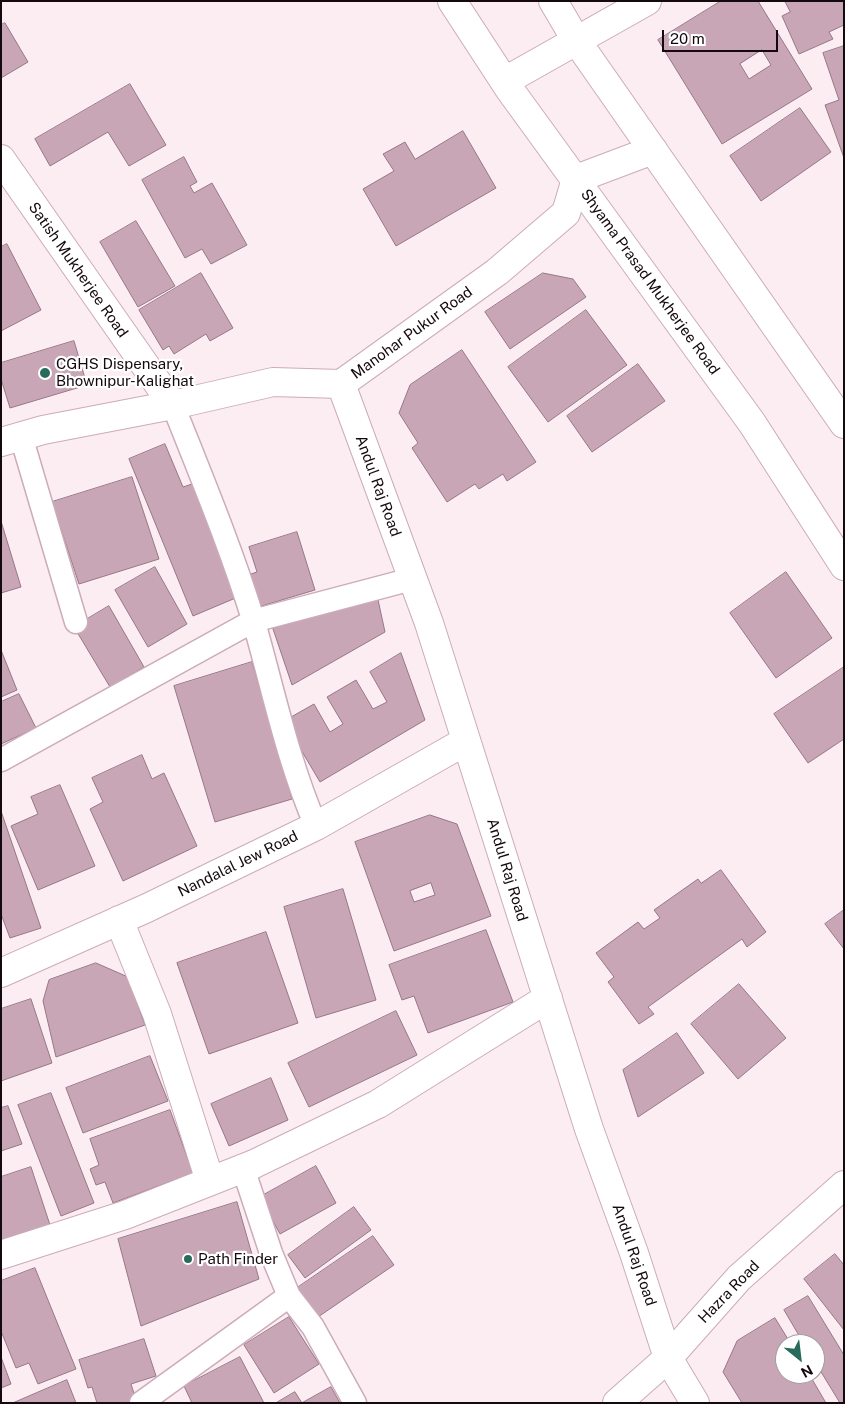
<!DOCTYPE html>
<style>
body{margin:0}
#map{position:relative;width:845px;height:1404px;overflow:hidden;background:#fcedf3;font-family:"Public Sans",sans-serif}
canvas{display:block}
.frame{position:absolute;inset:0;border:2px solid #14090f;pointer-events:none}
.north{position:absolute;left:775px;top:1334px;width:50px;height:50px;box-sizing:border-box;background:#fff;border:1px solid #a19d9f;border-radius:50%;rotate:151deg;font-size:14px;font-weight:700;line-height:20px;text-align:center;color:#14090f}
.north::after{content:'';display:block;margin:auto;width:18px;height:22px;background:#286b5c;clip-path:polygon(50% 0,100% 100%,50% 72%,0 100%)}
.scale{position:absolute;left:662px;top:30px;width:116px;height:22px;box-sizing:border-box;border:2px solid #14090f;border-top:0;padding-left:6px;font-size:15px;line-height:18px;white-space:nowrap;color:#14090f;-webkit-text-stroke:4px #fff;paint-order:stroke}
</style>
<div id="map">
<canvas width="845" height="1404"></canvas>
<div class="frame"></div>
<div class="north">N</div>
<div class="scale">20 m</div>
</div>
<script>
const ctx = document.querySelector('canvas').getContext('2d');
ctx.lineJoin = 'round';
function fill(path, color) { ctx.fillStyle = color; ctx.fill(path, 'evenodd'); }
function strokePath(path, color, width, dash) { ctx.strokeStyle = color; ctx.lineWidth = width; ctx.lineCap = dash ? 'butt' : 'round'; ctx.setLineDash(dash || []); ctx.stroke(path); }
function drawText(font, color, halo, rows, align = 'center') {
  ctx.font = font + ' "Public Sans",sans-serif'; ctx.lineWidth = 4.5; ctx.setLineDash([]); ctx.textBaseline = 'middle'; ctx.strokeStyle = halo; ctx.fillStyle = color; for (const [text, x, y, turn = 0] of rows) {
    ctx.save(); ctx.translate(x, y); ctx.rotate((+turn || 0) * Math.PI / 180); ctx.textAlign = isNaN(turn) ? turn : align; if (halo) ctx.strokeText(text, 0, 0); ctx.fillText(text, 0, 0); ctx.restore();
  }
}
const building = new Path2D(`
 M 721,1 L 758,1 L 812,89 L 722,144 L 658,40 ZM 762,50 L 771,65 L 749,79 L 740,64 Z
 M 785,1 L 844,1 L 844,25 L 829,32 L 833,39 L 799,54 L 782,16 L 790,12 Z
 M 5,23 L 28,62 L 1,78 L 1,25 Z
 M 844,46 L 844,158 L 825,105 L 839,100 L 823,53 Z
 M 130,84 L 166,145 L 129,166 L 108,132 L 50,166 L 35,139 Z
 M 800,108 L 831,152 L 761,201 L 730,156 Z
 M 463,131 L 496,188 L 396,246 L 363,189 L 394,171 L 383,154 L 405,142 L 415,159 Z
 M 184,157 L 197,182 L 190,186 L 194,193 L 212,183 L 247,245 L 211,264 L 202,249 L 185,258 L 142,180 Z
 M 136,221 L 175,286 L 138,307 L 100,242 Z
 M 7,244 L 41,310 L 1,331 L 1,247 Z
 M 201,273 L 233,328 L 210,341 L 206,334 L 174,354 L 169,346 L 163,350 L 139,310 Z
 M 543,273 L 573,279 L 586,297 L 510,349 L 485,312 Z
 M 586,310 L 627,365 L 548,422 L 508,367 Z
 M 74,341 L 87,385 L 10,408 L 1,379 L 1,363 Z
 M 462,350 L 536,462 L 507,481 L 503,474 L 479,489 L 475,484 L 447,502 L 412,448 L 418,443 L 399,413 L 410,385 Z
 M 638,364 L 665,401 L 592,452 L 567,416 Z
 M 165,444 L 183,487 L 192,484 L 238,597 L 193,616 L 129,459 Z
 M 132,477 L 159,559 L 79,584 L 52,502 Z
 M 1,521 L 21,587 L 1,593 Z
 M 297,532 L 315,590 L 255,608 L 245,576 L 257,572 L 249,547 Z
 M 155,567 L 187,624 L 148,647 L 115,590 Z
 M 786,572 L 832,638 L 776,678 L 730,613 Z
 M 377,595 L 385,632 L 292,685 L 270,620 Z
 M 109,606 L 144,667 L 110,687 L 74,627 Z
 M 1,650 L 17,690 L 1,697 Z
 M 401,653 L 425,720 L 320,782 L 284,721 L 314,704 L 330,732 L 343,724 L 327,697 L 356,680 L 373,709 L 387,702 L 370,672 Z
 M 252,662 L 292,799 L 215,822 L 174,686 Z
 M 844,667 L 844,739 L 808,763 L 774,714 Z
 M 19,694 L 36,728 L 1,744 L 1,702 Z
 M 142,755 L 152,779 L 164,773 L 197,846 L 123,881 L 90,809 L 103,802 L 92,778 Z
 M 60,785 L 95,866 L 38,890 L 11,826 L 38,814 L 31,797 Z
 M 1,811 L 41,928 L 10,938 L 1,914 Z
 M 430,815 L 457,824 L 491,916 L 394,951 L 355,842 ZM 431,883 L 435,895 L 414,902 L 410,891 Z
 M 721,870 L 766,932 L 747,947 L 742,939 L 648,1007 L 654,1014 L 639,1024 L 608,982 L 614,977 L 596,953 L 638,922 L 644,929 L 660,918 L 654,910 L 698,879 L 701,883 Z
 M 343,889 L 376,1000 L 316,1018 L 284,907 Z
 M 844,910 L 844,949 L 825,924 Z
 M 486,930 L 513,1002 L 428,1033 L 414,996 L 402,1000 L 389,965 Z
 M 266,932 L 298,1023 L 209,1054 L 177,963 Z
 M 96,963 L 128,977 L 145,1025 L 56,1057 L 43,1001 L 49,980 Z
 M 739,984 L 786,1038 L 738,1079 L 691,1024 Z
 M 31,999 L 52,1063 L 1,1081 L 1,1009 Z
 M 396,1011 L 417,1055 L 309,1107 L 288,1063 Z
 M 677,1033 L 704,1073 L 638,1117 L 623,1070 Z
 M 150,1056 L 168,1101 L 83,1133 L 66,1088 Z
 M 271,1078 L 288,1120 L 229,1146 L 211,1104 Z
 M 51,1093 L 94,1203 L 61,1216 L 18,1105 Z
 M 8,1106 L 22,1144 L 1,1151 L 1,1108 Z
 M 170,1110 L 193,1173 L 113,1203 L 105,1182 L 96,1185 L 90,1169 L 99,1165 L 90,1139 Z
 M 316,1166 L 336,1203 L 280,1234 L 260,1197 Z
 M 31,1167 L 50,1225 L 1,1240 L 1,1177 Z
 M 237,1202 L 259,1279 L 141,1326 L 118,1239 Z
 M 354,1207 L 371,1230 L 305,1278 L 288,1255 Z
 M 373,1236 L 394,1265 L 318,1317 L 297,1288 Z
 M 835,1254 L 844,1265 L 844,1330 L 804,1279 Z
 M 35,1268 L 76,1369 L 38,1384 L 29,1363 L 16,1368 L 1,1331 L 1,1281 Z
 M 808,1296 L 844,1355 L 844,1403 L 840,1403 L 815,1362 L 815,1344 L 804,1344 L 784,1310 Z
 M 289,1317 L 319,1364 L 274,1393 L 244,1345 Z
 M 775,1318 L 791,1344 L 785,1344 L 785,1374 L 809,1374 L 826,1403 L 742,1403 L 723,1372 L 737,1341 Z
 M 144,1339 L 156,1376 L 131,1384 L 137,1403 L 97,1403 L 92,1387 L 88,1388 L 79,1360 Z
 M 1,1357 L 11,1384 L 1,1388 Z
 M 240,1357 L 264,1403 L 192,1403 L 184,1386 Z
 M 67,1380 L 76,1403 L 13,1403 Z
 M 331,1387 L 340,1403 L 302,1403 Z
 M 295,1392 L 302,1403 L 276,1403 Z`);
const lane = new Path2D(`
 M 173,405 C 201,476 230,545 253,619 C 273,688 287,759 316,826
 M 21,436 L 76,622
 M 1,760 L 253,621 L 412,579
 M 243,1168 L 271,1253 L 289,1296 L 313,1327 L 355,1403
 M 141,1403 L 289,1296`);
const street = new Path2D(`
 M 505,81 L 647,1
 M 1,159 L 173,405
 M 341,384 L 429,623 L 589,1129 L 634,1253 L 668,1358 L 695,1403
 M 1,442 L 43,430 L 173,405 L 273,382 L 341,384 L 497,272 L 566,213 L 576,179 L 653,150
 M 119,920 L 157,1014 L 210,1181
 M 1,973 L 147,908 L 316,826 L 466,741
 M 1,1255 L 125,1215 L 254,1164 L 378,1104 L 548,998`);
const secondary = new Path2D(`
 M 617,1403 L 668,1358 L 739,1278 L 844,1185`);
const primary = new Path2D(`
 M 452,1 L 510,90 L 752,423 L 844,566
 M 553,1 L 576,40 L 844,424`);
const markers = [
 [45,373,6,"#286b5c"],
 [188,1259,5,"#286b5c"]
];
const streetNames = [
 ["Satish Mukherjee Road",78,270,55],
 ["Shyama Prasad Mukherjee Road",650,282,54],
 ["Manohar Pukur Road",412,333,-36],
 ["Andul Raj Road",378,486,70],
 ["Nandalal Jew Road",238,864,-26],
 ["Andul Raj Road",507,870,73],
 ["Andul Raj Road",634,1255,71],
 ["Hazra Road",729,1292,-46]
];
const poiNames = [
 ["CGHS Dispensary,",56,364],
 ["Bhownipur-Kalighat",56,381],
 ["Path Finder",198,1259]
];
fill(building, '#c8a6b5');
strokePath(building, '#977786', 1);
strokePath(lane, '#ccabba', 25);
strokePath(street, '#ccabba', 30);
strokePath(secondary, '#ccabba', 30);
strokePath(primary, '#ccabba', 30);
strokePath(lane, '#fff', 22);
strokePath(street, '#fff', 28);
strokePath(secondary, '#fff', 28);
strokePath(primary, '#fff', 28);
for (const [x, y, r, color] of markers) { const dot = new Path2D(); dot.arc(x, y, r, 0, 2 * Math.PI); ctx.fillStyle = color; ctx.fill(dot); strokePath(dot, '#fff', 2); }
drawText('15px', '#14090f', '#fff', streetNames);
drawText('15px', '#14090f', '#fff', poiNames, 'left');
</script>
